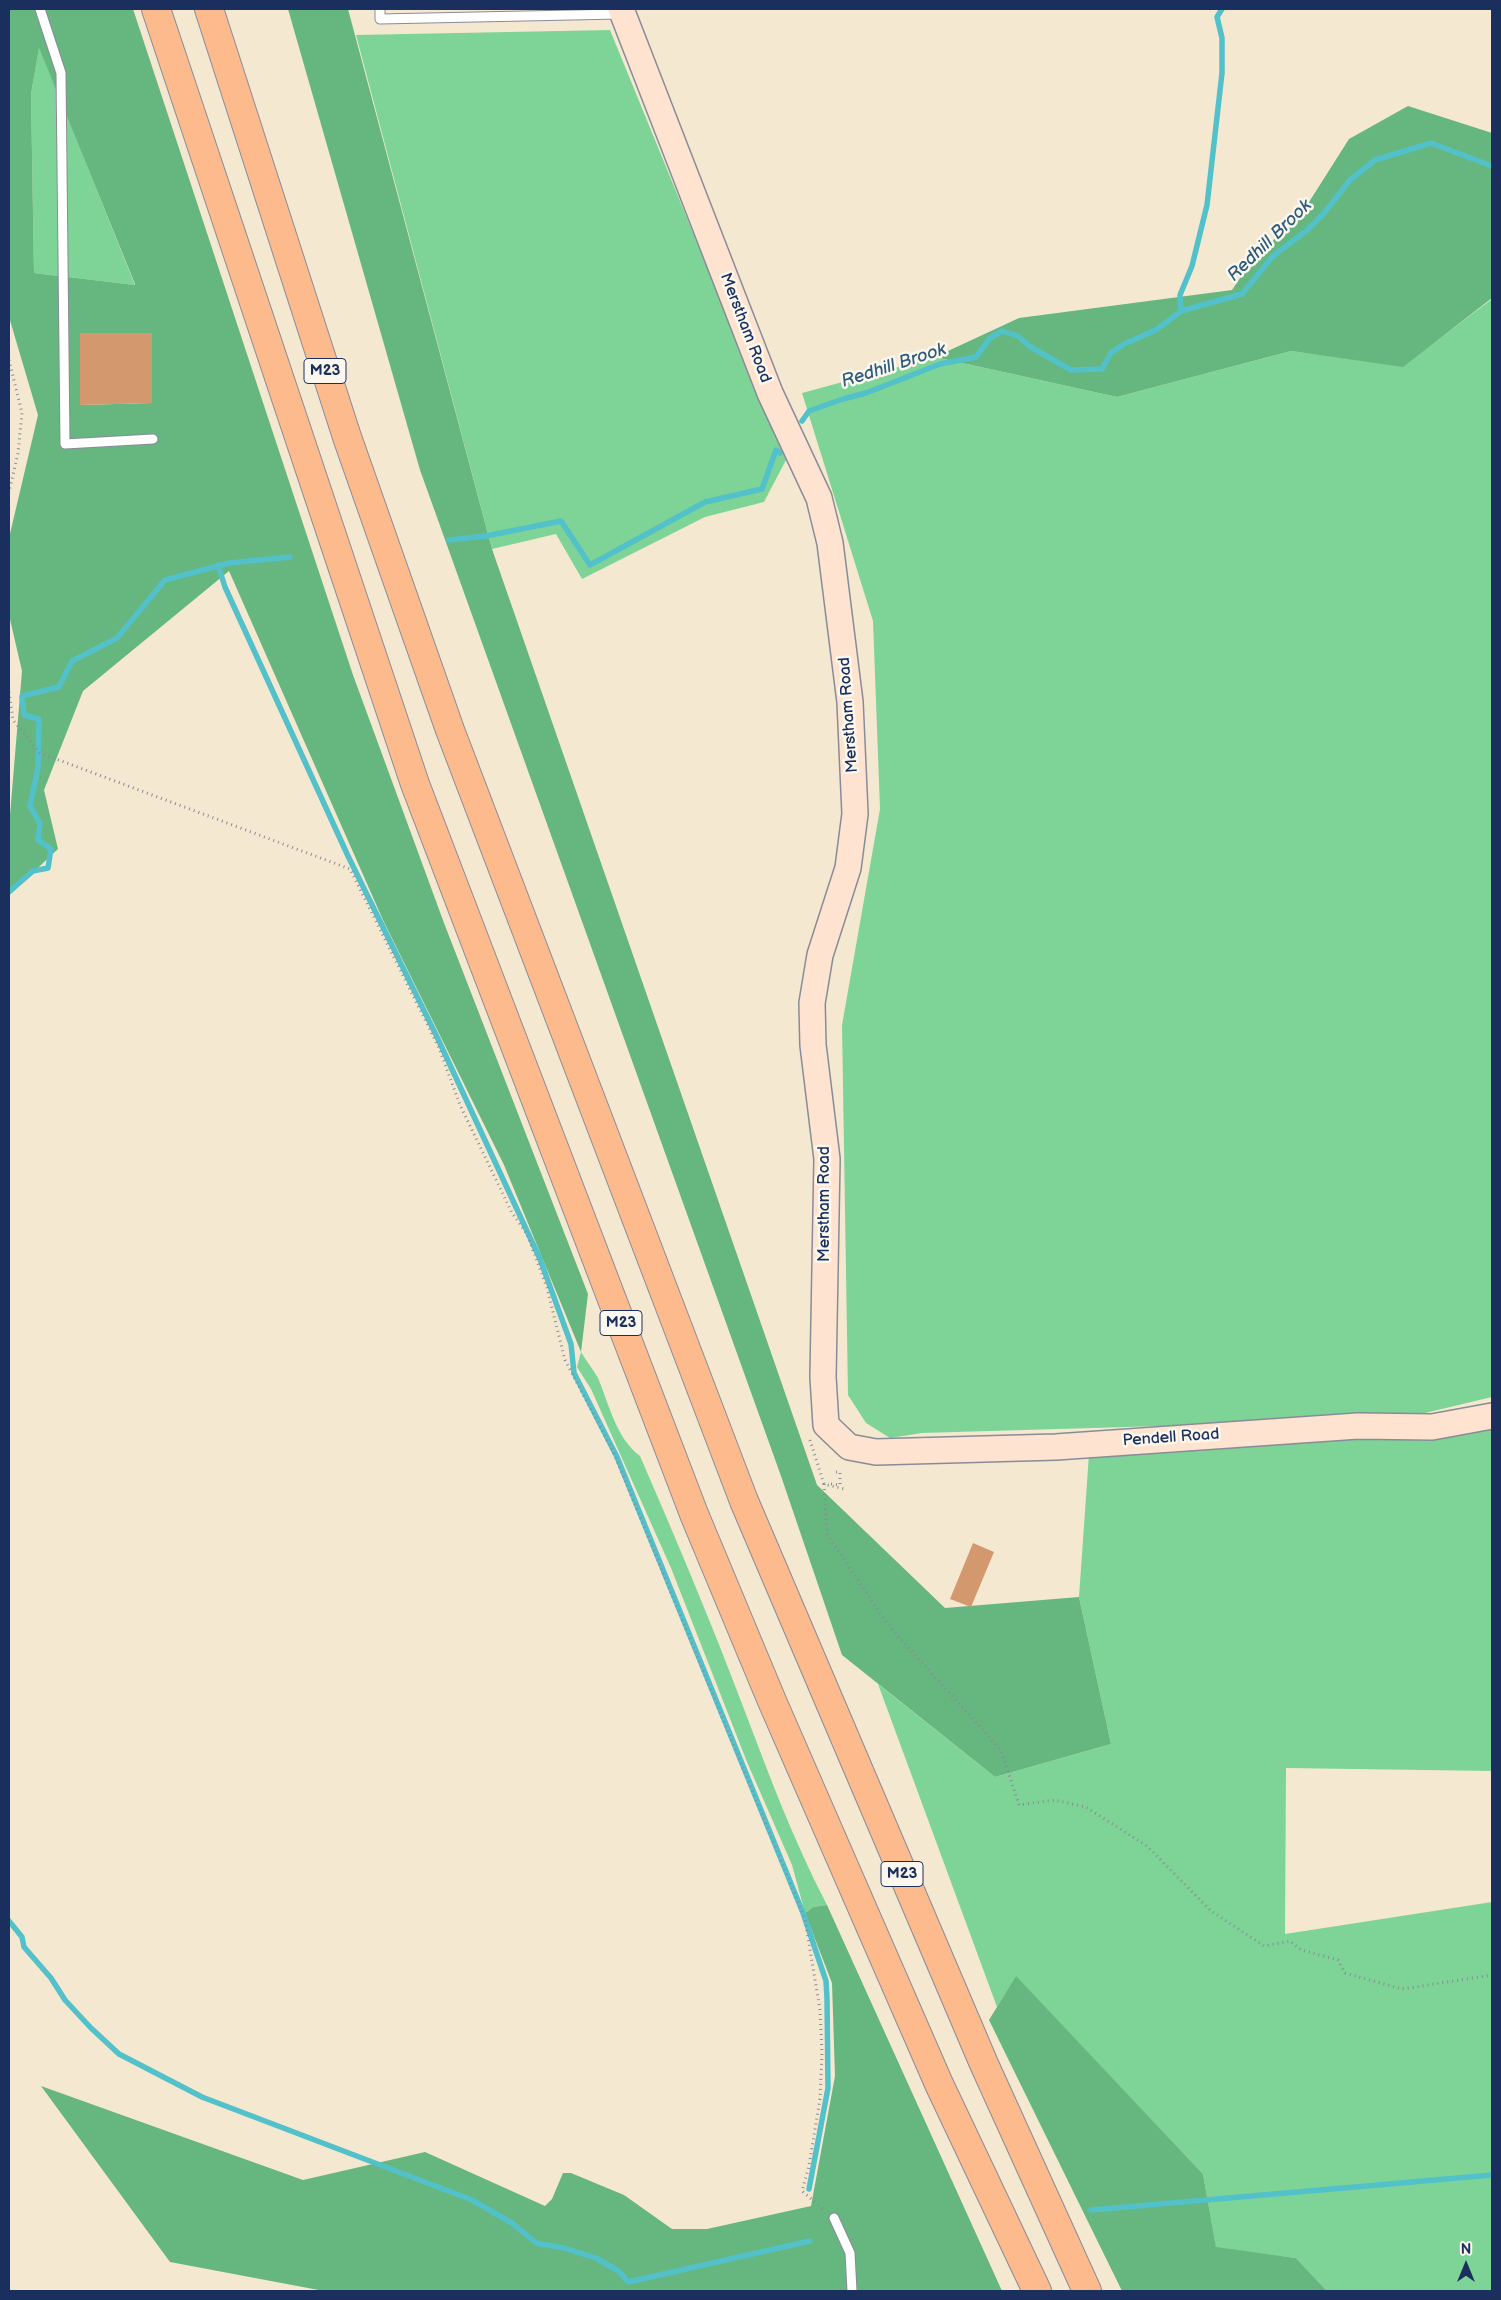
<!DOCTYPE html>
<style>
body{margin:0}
#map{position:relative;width:1501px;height:2300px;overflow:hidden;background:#f5e8d1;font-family:"Balsamiq Sans",sans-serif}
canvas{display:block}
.frame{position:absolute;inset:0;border:10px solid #1b2f5e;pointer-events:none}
.north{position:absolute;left:1441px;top:2240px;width:50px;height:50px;-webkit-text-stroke:4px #fbf7ec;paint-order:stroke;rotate:0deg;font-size:14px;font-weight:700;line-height:20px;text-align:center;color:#1b2f5e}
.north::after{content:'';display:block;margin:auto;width:18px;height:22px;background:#1b2f5e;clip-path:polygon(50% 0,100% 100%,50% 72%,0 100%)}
</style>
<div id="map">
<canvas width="1501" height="2300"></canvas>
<div class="frame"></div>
<div class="north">N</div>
</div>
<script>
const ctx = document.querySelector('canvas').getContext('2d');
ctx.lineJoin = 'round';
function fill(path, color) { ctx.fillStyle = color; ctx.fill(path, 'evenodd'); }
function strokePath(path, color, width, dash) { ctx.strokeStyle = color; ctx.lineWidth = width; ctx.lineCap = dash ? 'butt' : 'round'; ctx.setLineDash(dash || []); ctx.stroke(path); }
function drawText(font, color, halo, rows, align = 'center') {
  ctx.font = font + ' "Balsamiq Sans",sans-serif'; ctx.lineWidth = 5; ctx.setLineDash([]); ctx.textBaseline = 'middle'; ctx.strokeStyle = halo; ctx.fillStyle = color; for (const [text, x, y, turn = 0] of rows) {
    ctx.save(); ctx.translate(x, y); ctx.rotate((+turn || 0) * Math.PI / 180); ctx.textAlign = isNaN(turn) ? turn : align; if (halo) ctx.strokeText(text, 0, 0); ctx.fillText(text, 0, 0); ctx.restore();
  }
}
const green = new Path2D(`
 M 610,30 L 786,460 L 764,502 L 705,517 L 582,579 L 556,534 L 492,549 L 356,35 Z
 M 39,47 L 135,285 L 34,273 L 31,94 Z
 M 1492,299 L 1492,1397 L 1400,1419 L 922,1433 L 890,1438 L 866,1423 L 848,1395 L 842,1025 L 880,809 L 873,621 L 802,393 L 935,357 L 1117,397 L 1291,351 L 1403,366 Z
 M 581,1352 C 586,1361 593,1369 598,1378 C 609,1404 616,1438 640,1456 C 676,1539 712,1624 744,1709 C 769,1775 794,1842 827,1905 L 813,1907 L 805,1913 L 792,1865 L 747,1762 L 671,1568 L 591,1389 L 577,1367 Z
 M 1492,1423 L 1492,1771 L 1286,1768 L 1285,1934 L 1492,1902 L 1492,2291 L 1327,2291 L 1296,2258 L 1216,2248 L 1203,2174 L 1016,1977 L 997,2007 L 878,1684 L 995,1777 L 1111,1744 L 1079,1597 L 1089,1454 Z`);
const forest = new Path2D(`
 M 9,9 L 133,9 L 353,675 L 444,923 L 588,1294 L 581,1352 L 504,1165 L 383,920 L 229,571 L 83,691 L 44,790 L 58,849 L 9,895 L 9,827 L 22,671 L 9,615 L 9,538 L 38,415 L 9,317 ZM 39,48 L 135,284 L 135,285 L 34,273 L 31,94 ZM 80,334 L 152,334 L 152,403 L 80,405 Z
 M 288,9 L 348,9 L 492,549 L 817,1485 L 945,1608 L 1079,1597 L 1111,1744 L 995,1777 L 842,1655 L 781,1476 L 420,470 Z
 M 1408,106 L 1492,133 L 1492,298 L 1403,367 L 1291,351 L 1117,397 L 935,357 L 1019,318 L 1232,290 L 1256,254 L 1297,221 L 1349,139 Z
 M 827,1905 L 1002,2291 L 324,2291 L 170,2262 L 41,2086 L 303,2180 L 425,2152 L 545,2206 L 552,2199 L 563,2173 L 571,2173 L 624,2195 L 672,2229 L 707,2229 L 811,2206 L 835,2076 L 832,1983 L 805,1913 L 813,1907 Z
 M 1016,1976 L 1203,2174 L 1216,2247 L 1296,2258 L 1327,2291 L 1122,2291 L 989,2020 Z`);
const stream = new Path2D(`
 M 1181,311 L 1180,295 L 1192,266 L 1207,205 L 1222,73 L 1222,38 L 1217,17 L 1222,9
 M 802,421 L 809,411 L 843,399 L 866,393 L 940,364 L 976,357 L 990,338 L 1002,331 L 1018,336 L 1029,346 L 1071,370 L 1102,369 L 1111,353 L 1124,344 L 1156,330 L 1181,311 L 1242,294 L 1273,256 L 1306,231 L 1325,212 L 1350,180 L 1375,160 L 1431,143 L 1492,166
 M 449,540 L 486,536 L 561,521 L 590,565 L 705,502 L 762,489 L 776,450 L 780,453
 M 218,565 L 225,587 L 348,856 L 438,1039 L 540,1259 L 571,1344 L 574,1373 L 617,1457 L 803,1913 L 826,1981 L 827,1998 L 828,2088 L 809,2189
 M 9,892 L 33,871 L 48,868 L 51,849 L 38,840 L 40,824 L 30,806 L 38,768 L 39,719 L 24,715 L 22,696 L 59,687 L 72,661 L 117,638 L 165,580 L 229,563 L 290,557
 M 9,1921 L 22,1937 L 24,1947 L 51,1978 L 65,2000 L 91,2028 L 119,2054 L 202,2097 L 472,2200 L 512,2223 L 536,2243 L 564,2248 L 596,2258 L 620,2272 L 628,2282 L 810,2241
 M 1091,2210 L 1492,2175`);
const building = new Path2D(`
 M 80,333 L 152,333 L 152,403 L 80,405 Z
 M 973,1543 L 994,1552 L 971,1607 L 950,1599 Z`);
const path = new Path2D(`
 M 9,360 L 22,413 L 18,453 L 9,492
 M 9,692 L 13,720 L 40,753 L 350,869 L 439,1048 L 460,1105 L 512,1213 L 527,1234 L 547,1288 L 565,1360 L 613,1451 L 805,1919 L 820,2010 L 822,2053 L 820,2099 L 809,2166 L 802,2191 L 825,2211
 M 810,1440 L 824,1484 L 844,1489
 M 824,1484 L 827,1534 L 888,1625 L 1001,1750 L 1019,1805 L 1054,1800 L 1086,1807 L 1147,1846 L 1211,1911 L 1264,1946 L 1290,1941 L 1301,1950 L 1338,1960 L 1345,1973 L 1402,1989 L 1492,1975
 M 831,1484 L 840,1485 L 840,1472 L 835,1472`);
const lane = new Path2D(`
 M 40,9 L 61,73 L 65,444 L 153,439
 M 380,9 L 380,19 L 620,14
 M 834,2218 L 850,2253 L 852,2291`);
const secondary = new Path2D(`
 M 621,9 L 770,393 L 819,498 L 830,543 L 850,702 L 855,814 L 848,868 L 820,955 L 812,1003 L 813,1045 L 827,1159 L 823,1377 L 826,1425 L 849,1447 L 876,1452 L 1056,1447 L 1358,1426 L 1432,1427 L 1492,1416`);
const highway = new Path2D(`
 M 156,9 L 415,784 L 694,1514 L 772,1701 L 939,2084 L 1037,2291
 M 209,9 L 347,437 L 450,730 L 744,1501 L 984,2064 L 1087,2291`);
const shields = [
 [325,371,42],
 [621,1323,42],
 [902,1874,42]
];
const shieldNames = [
 ["M23",325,371],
 ["M23",621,1323],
 ["M23",902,1874]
];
const streetNames = [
 ["Merstham Road",745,328,69],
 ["Merstham Road",849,715,-94],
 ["Merstham Road",825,1204,-90],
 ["Pendell Road",1171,1438,-4]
];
const waterNames = [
 ["Redhill Brook",1270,241,-44],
 ["Redhill Brook",894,366,-18]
];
fill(green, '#7ed497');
fill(forest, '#66b680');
strokePath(stream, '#53c1ca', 5.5);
fill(building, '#d4986f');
strokePath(lane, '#888c98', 11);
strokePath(secondary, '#888c98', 28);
strokePath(highway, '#888c98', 30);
strokePath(path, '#888c98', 3, [1, 4]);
strokePath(lane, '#fff', 9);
strokePath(secondary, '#fee3d1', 25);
strokePath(highway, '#fcba8d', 28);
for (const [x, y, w] of shields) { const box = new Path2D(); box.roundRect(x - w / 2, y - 12.5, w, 25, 4); ctx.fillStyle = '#fbf7ec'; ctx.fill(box); strokePath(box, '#1b2f5e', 1); }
drawText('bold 15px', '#1b2f5e', null, shieldNames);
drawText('16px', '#1b2f5e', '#fbf7ec', streetNames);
drawText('italic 18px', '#2c5b7e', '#fbf7ec', waterNames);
</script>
